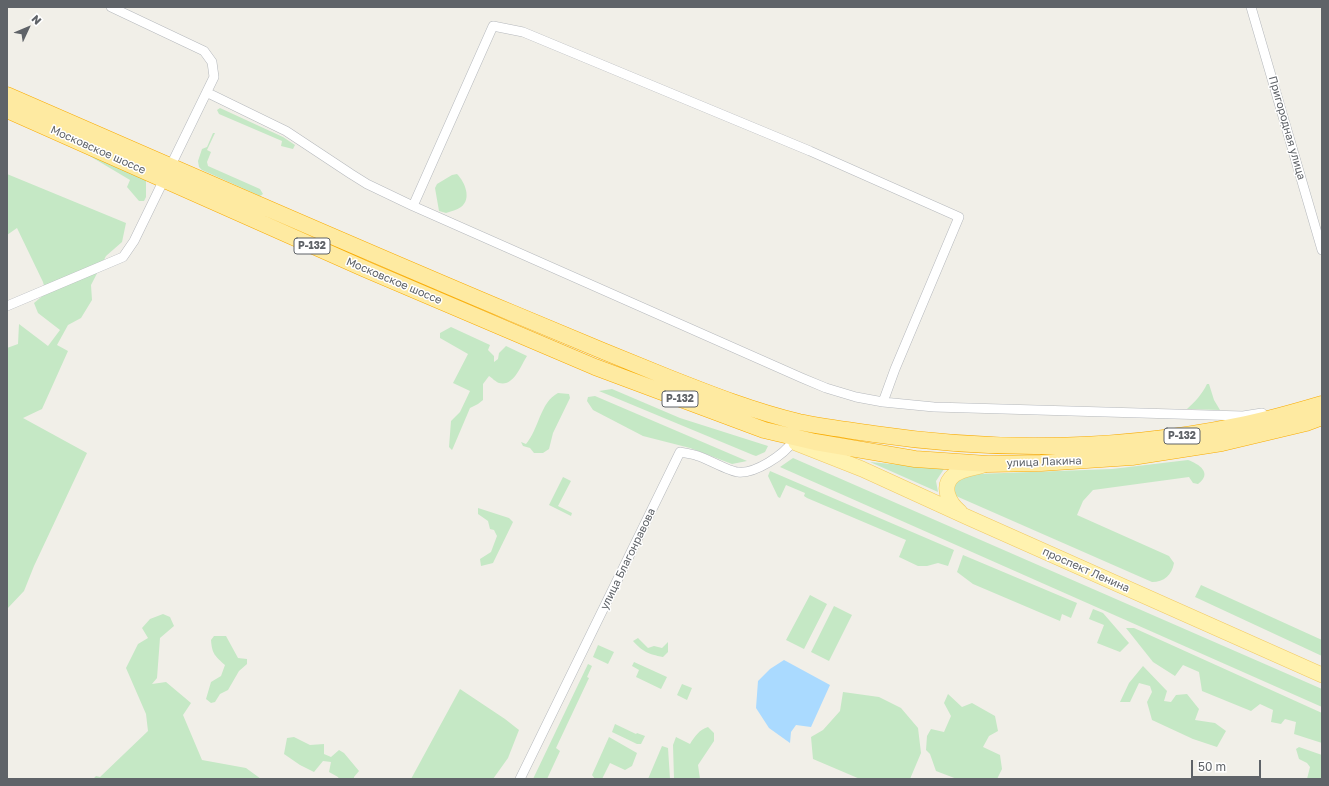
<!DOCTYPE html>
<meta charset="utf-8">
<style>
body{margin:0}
#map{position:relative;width:1329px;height:786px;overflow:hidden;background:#f1efe8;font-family:"Golos Text",sans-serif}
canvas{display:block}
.frame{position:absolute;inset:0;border:8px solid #5f6368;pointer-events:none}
.north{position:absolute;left:8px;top:8px;width:40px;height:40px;-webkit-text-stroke:3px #fff;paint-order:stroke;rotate:46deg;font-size:11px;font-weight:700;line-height:16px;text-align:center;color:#5f6368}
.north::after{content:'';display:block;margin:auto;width:14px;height:18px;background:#5f6368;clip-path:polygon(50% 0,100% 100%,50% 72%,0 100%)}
.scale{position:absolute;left:1191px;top:760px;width:70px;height:18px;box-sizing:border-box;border:2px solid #5f6368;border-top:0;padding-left:5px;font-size:12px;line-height:14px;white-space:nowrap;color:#5f6368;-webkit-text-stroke:3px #fff;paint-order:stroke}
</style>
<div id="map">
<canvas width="1329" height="786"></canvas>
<div class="frame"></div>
<div class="north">N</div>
<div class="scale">50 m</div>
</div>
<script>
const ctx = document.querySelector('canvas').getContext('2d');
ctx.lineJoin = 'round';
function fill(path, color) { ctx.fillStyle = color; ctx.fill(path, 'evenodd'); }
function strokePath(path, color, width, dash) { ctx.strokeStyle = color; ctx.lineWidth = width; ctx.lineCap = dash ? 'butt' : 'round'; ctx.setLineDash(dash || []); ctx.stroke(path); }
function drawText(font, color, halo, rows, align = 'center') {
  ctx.font = font + ' "Golos Text",sans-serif'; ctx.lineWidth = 3; ctx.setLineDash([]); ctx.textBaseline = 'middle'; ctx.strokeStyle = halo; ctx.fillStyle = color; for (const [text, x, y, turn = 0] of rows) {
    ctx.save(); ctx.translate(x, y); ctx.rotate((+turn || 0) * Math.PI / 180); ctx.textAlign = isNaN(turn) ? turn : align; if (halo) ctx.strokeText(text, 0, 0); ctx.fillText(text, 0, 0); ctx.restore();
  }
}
const green = new Path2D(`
 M 220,108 L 283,137 L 295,145 L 293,149 L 281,146 L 282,141 L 219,114 L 217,110 Z
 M 213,133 L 215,133 L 207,150 L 211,152 L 207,162 L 208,166 L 260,189 L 263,194 L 260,196 L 202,170 L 199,167 L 198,161 L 202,149 L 207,147 Z
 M 78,149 L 141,175 L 146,181 L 146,197 L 144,201 L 139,201 L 127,187 L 130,180 Z
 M 7,174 L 126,223 L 122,242 L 106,256 L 91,285 L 92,300 L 81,318 L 68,325 L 57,345 L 68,351 L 42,409 L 23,418 L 87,453 L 34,566 L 24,591 L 7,609 L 7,348 L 18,344 L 19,324 L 48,346 L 60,330 L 38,313 L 34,303 L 46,293 L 43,282 L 17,228 L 7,235 Z
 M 457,174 C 465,182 472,199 461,207 C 457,210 451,211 446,213 L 439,211 L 435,188 L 437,184 L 452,175 Z
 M 451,327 L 490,345 L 488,350 L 494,356 L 494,362 L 498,359 L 499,353 L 506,346 L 527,356 C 521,365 514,387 499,383 C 496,382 492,378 489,376 L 483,384 L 483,400 L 478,404 L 470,408 L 453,448 L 452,450 L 449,447 L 451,421 L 460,412 L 470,391 L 453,383 L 468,354 L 440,338 L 440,333 Z
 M 1207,384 L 1209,384 L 1214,400 L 1220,410 L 1187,409 C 1195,402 1202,394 1207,384 Z
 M 612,389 L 680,418 L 768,446 L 765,452 L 756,456 L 753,455 L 599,391 Z
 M 558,393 L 569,394 L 570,398 L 553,433 L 549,449 L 543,453 L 534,453 L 530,448 L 523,446 L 521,442 L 526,444 C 539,429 540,402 558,393 Z
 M 595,396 L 747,461 L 732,464 L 690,448 L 643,436 L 593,410 L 587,401 L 588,397 Z
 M 793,458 L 1322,689 L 1322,707 L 780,467 Z
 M 1188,460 C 1199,464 1213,473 1198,484 L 1193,483 L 1189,477 L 1093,490 L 1083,501 L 1077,515 L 1169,556 L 1174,563 C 1172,575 1164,582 1152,582 L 956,496 L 953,492 C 957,474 960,478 977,474 L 1112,469 Z
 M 870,462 L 944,469 L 936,481 L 938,492 Z
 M 770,471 L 954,550 L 948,566 L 938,563 L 927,566 L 918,566 L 899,557 L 906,540 L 807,498 L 804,496 L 805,493 L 786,485 L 780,498 L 778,497 L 768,476 Z
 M 563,477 L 571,481 L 558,506 L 572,513 L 571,516 L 549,505 Z
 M 478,508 L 509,518 L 513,522 L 493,563 L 481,566 L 480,559 L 491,552 L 497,536 L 494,530 L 490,529 L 488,521 L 478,514 Z
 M 963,555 L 1077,603 L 1071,618 L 1062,614 L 1060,621 L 973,584 L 957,572 Z
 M 1201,585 L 1322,640 L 1322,656 L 1195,597 Z
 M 810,595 L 827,604 L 804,649 L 786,640 Z
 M 834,606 L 852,615 L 829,661 L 811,652 Z
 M 1093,609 L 1103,613 L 1129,643 L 1120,652 L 1097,643 L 1104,625 L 1089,619 Z
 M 163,614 L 170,617 L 174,626 L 160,638 L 157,678 L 152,684 L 166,682 L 191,703 L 183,715 L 202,760 L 246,768 L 261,779 L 93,779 L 96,776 L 100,777 L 148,731 L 146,714 L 126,668 L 138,644 L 148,638 L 142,628 L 150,619 Z
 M 1126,628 L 1134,628 L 1322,713 L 1322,743 L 1294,734 L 1296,722 L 1285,719 L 1281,724 L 1271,722 L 1273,710 L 1260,704 L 1251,711 L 1202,691 L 1199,672 L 1183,665 L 1175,676 L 1153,662 Z
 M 214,636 L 226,636 L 238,658 L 247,659 L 247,664 L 239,671 L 228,690 L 220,694 L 215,702 L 211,703 L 206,699 L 211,682 L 221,676 L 225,665 C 215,656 212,654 211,640 Z
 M 638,638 L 648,648 L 654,646 L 662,648 L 668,642 L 668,652 L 663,657 C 648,654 643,652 633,641 Z
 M 598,645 L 614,652 L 608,664 L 593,657 Z
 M 634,662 L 667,677 L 661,689 L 636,677 L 639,670 L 632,666 Z
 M 588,664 L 592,666 L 587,677 L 589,678 L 556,748 L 560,751 L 547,779 L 533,779 Z
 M 1143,666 L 1167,691 L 1164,701 L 1171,702 L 1176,695 L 1187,694 L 1199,709 L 1195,720 L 1215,723 L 1226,731 L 1217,747 L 1193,739 L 1152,720 L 1147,702 L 1152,692 L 1150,686 L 1139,683 L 1130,702 L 1120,702 L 1129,683 Z
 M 682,684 L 692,688 L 687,700 L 677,695 Z
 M 460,689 L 505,719 L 519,730 L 508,758 L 493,779 L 411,779 Z
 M 843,692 L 879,697 L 901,708 L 918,728 L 921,753 L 910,779 L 860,779 L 813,759 L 811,737 L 823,730 L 840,711 Z
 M 948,694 L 962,707 L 972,703 L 995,716 L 998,731 L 989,736 L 983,747 L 1000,755 L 1002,769 L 997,779 L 957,779 L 936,771 L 930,754 L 926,750 L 927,736 L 931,729 L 944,732 L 951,716 L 944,703 Z
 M 615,724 L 636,734 L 637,733 L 645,736 L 641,744 L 637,744 L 612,732 Z
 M 708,727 L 714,733 L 714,741 L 698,765 L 700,779 L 674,779 L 673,745 L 676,737 L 690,744 C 695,736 699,730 708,727 Z
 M 294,737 L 310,745 L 324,744 L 324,754 L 331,757 L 339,750 L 344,753 L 359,771 L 354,777 L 354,779 L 339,779 L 338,777 L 329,772 L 331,762 L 323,761 L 314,772 L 300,765 L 284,754 L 287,738 Z
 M 609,737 L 637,753 L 632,766 L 625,770 L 610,763 L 602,779 L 595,779 L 592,775 Z
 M 662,746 L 668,748 L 670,779 L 648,779 Z
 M 1299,747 L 1322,755 L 1322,779 L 1307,779 L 1310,767 L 1307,763 L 1299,759 L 1296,749 Z`);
const water = new Path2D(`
 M 784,660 L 830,685 L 811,727 L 796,725 L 791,732 L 790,743 L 769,728 L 756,708 L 758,681 L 770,669 Z`);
const minor = new Path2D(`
 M 1251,7 L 1322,250
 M 208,93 L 286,131 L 351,174 L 367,184 L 413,206 L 802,378 L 826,388 L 856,397 L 883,402 L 934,407 L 1243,416 L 1262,413
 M 413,206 L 493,26 L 523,32 L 810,151 L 959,217 L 895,369 L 883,402
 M 7,306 L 123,257 L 134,241 L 214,77 L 212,62 L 204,51 L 111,7
 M 520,779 L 680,452 C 686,453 693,454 698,456 C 708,459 730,472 738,472 C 755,474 784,455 793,441`);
const primary = new Path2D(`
 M 796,443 L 862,469 L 967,517 L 1322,675
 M 960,512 C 949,503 940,486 954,475 C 962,469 975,468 984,465`);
const trunk = new Path2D(`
 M 7,95 C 175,168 343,242 512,313 C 564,335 615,356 667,377 C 710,394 753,411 799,422 C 823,427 849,430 874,434 C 996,452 1121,450 1241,425 C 1268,420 1295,412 1322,404
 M 7,110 L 365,269 L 595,367 L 764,430 L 815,442 L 915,459 L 988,464 L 1041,463 L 1132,457 L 1222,443 L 1306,423 L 1322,417`);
const shields = [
 [312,246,36],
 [680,399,36],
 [1182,436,36]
];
const shieldNames = [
 ["Р-132",312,246],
 ["Р-132",680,399],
 ["Р-132",1182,436]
];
const streetNames = [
 ["Пригородная улица",1287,128,74],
 ["Московское шоссе",98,150,24],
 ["Московское шоссе",394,281,23],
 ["улица Лакина",1044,462,-2],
 ["улица Благонравова",628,559,-64],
 ["проспект Ленина",1086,570,24]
];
fill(green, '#c5e8c5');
fill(water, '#aadaff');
strokePath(minor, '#b5b8bc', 10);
strokePath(primary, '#f2c960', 16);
strokePath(trunk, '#f9ab00', 17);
strokePath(minor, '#fff', 9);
strokePath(primary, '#fff2af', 15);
strokePath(trunk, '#feeaa1', 16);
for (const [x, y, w] of shields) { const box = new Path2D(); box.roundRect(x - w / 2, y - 8, w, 16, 3); ctx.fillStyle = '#fff'; ctx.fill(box); strokePath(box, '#5f6368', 1); }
drawText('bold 10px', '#5f6368', null, shieldNames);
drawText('11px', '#5f6368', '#fff', streetNames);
</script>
